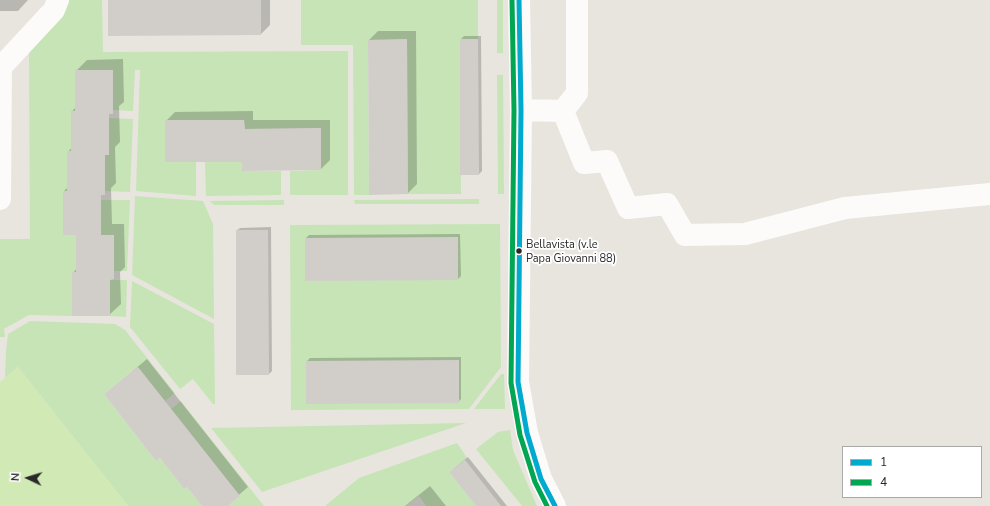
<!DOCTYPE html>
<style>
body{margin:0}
#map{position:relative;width:990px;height:506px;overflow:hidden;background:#e8e5df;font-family:"Nunito Sans",sans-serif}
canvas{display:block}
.legend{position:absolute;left:842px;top:446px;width:140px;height:52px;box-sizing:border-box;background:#fff;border:1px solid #a9a9a9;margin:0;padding:5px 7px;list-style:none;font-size:12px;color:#292929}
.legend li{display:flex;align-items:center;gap:8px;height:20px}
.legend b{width:20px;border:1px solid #a9a9a9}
.north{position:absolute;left:8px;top:458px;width:40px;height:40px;-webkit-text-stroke:3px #fff;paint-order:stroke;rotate:274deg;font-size:11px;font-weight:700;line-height:16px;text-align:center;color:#292929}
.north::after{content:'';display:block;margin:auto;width:14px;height:18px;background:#292929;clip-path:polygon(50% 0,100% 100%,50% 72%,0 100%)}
</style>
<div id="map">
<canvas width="990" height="506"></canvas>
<ul class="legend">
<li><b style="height:5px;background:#00a9ce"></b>1</li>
<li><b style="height:5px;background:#00a651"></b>4</li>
</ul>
<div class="north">N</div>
</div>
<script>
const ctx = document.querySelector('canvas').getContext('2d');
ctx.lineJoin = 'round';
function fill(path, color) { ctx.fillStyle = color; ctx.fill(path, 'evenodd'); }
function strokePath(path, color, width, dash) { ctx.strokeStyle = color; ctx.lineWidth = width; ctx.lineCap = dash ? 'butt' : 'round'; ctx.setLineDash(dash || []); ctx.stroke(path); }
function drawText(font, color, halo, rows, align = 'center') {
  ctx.font = font + ' "Nunito Sans",sans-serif'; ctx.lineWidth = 3.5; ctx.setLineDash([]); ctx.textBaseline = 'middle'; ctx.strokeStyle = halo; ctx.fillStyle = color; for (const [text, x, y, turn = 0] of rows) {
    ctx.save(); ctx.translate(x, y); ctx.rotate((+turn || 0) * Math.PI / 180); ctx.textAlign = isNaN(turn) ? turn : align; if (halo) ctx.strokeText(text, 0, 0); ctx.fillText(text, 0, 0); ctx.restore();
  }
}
const green = new Path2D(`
 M 67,0 L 102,0 L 103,52 L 348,51 L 348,195 L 290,195 L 290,171 L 321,170 L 321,128 L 245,129 L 244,120 L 165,120 L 196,162 L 196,196 L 136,191 L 140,70 L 135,70 L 133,111 L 113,110 L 112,70 L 75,70 L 75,111 L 71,111 L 71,151 L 67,152 L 67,191 L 63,191 L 63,235 L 76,235 L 76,272 L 72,273 L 72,316 L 29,315 L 4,329 L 5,337 L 0,337 L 0,239 L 30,239 L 29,50 Z
 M 301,0 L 478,0 L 478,39 L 460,39 L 461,194 L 408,194 L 407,39 L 368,40 L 369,195 L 354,195 L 353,45 L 301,45 Z
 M 497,0 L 503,0 L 503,53 L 497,53 Z
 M 497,75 L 503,75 L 504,194 L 498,194 Z
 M 109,118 L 133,119 L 130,192 L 105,191 L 105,155 Z
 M 205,162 L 241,162 L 242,171 L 281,171 L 281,195 L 206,196 Z
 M 135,196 L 203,201 L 213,224 L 214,319 L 132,275 Z
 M 479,199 L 479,204 L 355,204 L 354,200 Z
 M 101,200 L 130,200 L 127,271 L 114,271 L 114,235 L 101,235 Z
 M 284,200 L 284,205 L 214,205 L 210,201 Z
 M 500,224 L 501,367 L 469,409 L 291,410 L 290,225 Z
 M 110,280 L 127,280 L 126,317 L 110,316 Z
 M 132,281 L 214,324 L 215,404 L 213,404 L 193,379 L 180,389 L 130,327 Z
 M 30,321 L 115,324 L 125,330 L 175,393 L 165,401 L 137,367 L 104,394 L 156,461 L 160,458 L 184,489 L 187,487 L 202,506 L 128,506 L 18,367 L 5,378 L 6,351 L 8,334 Z
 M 501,374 L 504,374 L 505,409 L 474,409 Z
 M 181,401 L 264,506 L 228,506 L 240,496 L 171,409 Z
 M 466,423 L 262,492 L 211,428 Z
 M 510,430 L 513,450 L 537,506 L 522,506 L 476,449 L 498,432 Z
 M 457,443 L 467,458 L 449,472 L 476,506 L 426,506 L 419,496 L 406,506 L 325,506 L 359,478 Z`);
const pitch = new Path2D(`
 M 18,367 L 128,506 L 0,506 L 0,382 Z`);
const shadow = new Path2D(`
 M 0,0 L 28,0 L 18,11 L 0,11 Z
 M 109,0 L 270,0 L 270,25 L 261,34 Z
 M 378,31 L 416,31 L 417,184 L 408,193 L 369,40 Z
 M 464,36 L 481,36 L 482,171 L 479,174 L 461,39 Z
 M 123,59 L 124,102 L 119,106 L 120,142 L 115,147 L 116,183 L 111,188 L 112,224 L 124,224 L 125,267 L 120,272 L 121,304 L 109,315 L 73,273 L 77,268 L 77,234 L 64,191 L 68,187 L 68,152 L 72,147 L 72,111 L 76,107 L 76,71 L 87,60 Z
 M 253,111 L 253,120 L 330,120 L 330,160 L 321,169 L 242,161 L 166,121 L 175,112 Z
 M 271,227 L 272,371 L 269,374 L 236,231 L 240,228 Z
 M 460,234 L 461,276 L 458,279 L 306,238 L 309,235 Z
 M 461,357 L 461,399 L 458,402 L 307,361 L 310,358 Z
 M 147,359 L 248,487 L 226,506 L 204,506 L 187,485 L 105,394 Z
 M 468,457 L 507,506 L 477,506 L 453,469 Z
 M 430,486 L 446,506 L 405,506 Z`);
const building = new Path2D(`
 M 108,0 L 261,0 L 261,35 L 108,36 Z
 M 407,39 L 408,194 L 369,195 L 368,40 Z
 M 460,39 L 478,39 L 479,175 L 460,175 Z
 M 75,70 L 113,70 L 113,114 L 109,114 L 109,155 L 105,155 L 105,195 L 101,195 L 101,235 L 114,235 L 114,279 L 110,280 L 110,316 L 72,316 L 72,272 L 76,272 L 76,235 L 63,235 L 63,191 L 67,191 L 67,151 L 71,151 L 71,110 L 75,111 Z
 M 165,120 L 244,120 L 245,129 L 321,128 L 321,170 L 242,171 L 241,162 L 165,162 Z
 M 236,230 L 268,230 L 269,375 L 236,375 Z
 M 458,237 L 458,280 L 305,281 L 305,238 Z
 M 459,360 L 459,403 L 306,404 L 306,361 Z
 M 138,367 L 240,496 L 228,506 L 202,506 L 187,487 L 184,489 L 160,458 L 156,461 L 104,394 Z
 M 465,460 L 501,506 L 476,506 L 449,472 Z`);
const minor = new Path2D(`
 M 519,0 L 521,110 L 518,382 L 527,433 L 541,479 L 555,506
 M 521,110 L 563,111 L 584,163 L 607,161 L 628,208 L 667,204 L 685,235 L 745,234 L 845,208 L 990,194
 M 563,111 L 577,93 L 577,0
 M 0,199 L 1,67 L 54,10 L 58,0`);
const bus1 = new Path2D(`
 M 519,0 L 521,110 L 518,382 L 527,433 L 541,479 L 555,506`);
const bus2 = new Path2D(`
 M 512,0 L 514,110 L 511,383 L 520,435 L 535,482 L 547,506`);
const markers = [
 [519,251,3.5,"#292929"]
];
const busNames = [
 ["Bellavista (v.le",526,245],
 ["Papa Giovanni 88)",526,259]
];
fill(green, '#c6e4b6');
fill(pitch, '#d1e9b4');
fill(shadow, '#0003');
fill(building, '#d1ceca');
strokePath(minor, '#fcfbfa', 22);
strokePath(bus1, '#00a9ce', 5);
strokePath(bus2, '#00a651', 5);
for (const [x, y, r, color] of markers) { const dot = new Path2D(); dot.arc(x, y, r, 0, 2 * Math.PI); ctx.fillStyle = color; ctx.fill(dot); strokePath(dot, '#fff', 1.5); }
drawText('11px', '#292929', '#fff', busNames, 'left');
</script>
